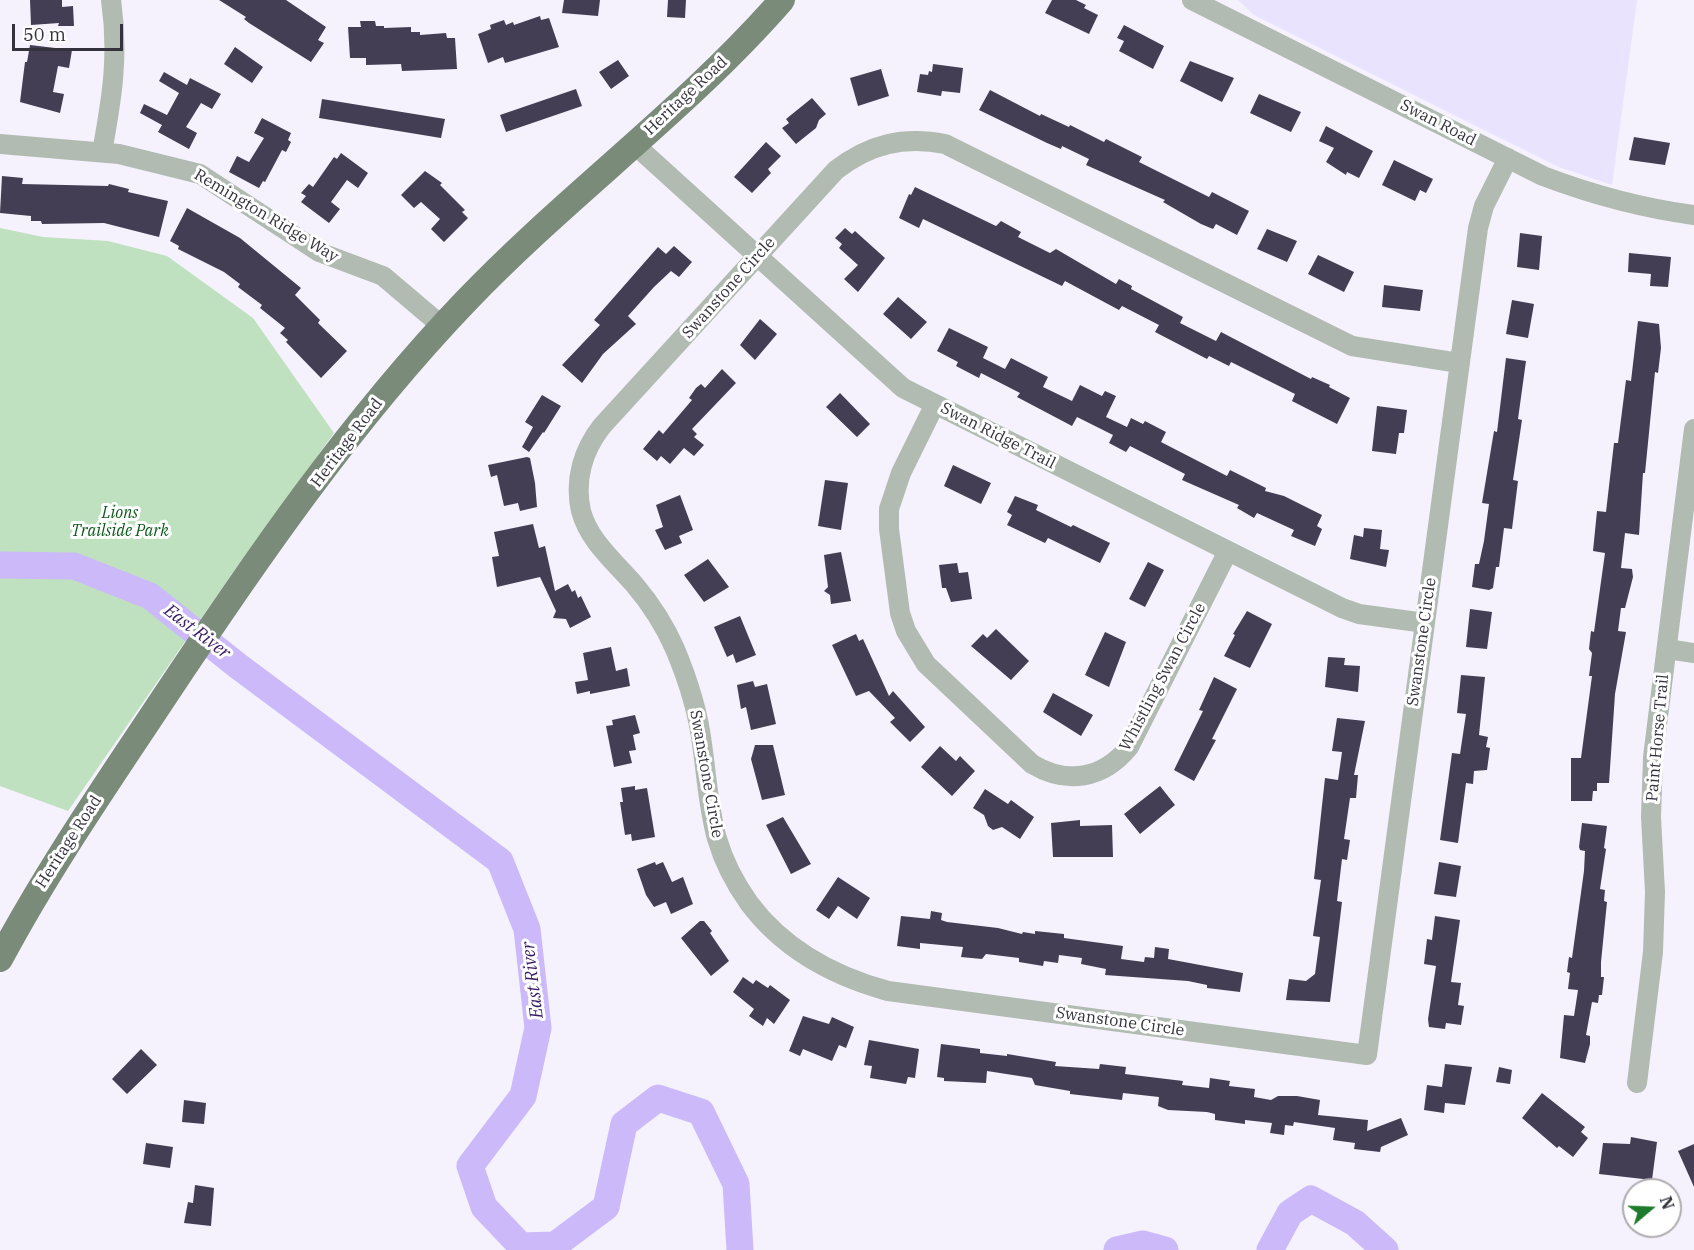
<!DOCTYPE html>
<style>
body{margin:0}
#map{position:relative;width:1694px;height:1250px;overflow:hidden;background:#f5f2fd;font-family:"IBM Plex Serif",serif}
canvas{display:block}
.north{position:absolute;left:1622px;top:1178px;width:60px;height:60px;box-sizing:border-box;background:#fff;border:2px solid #aeadb1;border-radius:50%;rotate:71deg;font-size:16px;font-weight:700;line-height:24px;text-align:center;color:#34323c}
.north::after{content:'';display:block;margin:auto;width:21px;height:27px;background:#1e7b2b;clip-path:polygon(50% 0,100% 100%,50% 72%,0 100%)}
.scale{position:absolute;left:12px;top:24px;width:111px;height:27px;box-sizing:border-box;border:3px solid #34323c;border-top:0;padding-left:8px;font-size:18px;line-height:21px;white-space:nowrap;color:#34323c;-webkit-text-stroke:4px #fff;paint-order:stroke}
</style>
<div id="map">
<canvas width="1694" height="1250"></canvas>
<div class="north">N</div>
<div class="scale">50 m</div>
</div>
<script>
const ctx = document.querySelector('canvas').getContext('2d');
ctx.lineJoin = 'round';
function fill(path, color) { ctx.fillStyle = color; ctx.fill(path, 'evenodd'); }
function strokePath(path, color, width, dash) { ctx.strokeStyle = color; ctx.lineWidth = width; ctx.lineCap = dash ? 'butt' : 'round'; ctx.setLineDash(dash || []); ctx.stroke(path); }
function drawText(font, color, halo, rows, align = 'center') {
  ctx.font = font + ' "IBM Plex Serif",serif'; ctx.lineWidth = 6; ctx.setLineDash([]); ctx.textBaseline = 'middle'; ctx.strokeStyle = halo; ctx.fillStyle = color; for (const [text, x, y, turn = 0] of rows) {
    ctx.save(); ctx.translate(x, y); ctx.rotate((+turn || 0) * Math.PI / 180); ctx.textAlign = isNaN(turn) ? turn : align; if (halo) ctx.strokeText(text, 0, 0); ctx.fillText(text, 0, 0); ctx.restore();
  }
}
const built = new Path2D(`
 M 1238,0 L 1637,0 L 1612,185 L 1559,167 L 1472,124 L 1254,15 Z`);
const green = new Path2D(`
 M 0,228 L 43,237 L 108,241 L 167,256 L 253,318 L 334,433 L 229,578 L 68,811 L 0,786 Z`);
const river = new Path2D(`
 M 0,565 L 74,566 L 150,596 L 238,666 L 500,861 L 527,929 L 538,1028 L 523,1096 L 470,1166 L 484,1207 L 521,1246 L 555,1245 L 606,1207 L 624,1124 L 658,1098 L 701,1112 L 736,1184 L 740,1250
 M 1117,1250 L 1143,1244 L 1165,1250
 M 1270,1250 L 1290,1213 L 1311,1199 L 1355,1223 L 1385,1250`);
const building = new Path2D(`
 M 30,0 L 62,0 L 62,7 L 73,6 L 74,26 L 58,26 L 59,23 L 31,25 Z
 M 219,0 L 286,0 L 326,27 L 318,40 L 324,43 L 311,62 L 249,23 L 244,19 L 246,17 Z
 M 564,0 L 600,0 L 598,16 L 562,13 Z
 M 668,0 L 686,0 L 685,18 L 667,17 Z
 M 1052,0 L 1076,0 L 1086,5 L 1084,8 L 1098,15 L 1089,34 L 1045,13 Z
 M 540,16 L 541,20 L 549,18 L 559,47 L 505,63 L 503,57 L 488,63 L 478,34 L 491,29 L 490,25 L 504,20 L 506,25 L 513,22 L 514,25 Z
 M 360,21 L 375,21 L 376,26 L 384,26 L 384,28 L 411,27 L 411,32 L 420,32 L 420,35 L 446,33 L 447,38 L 455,38 L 457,69 L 402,71 L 401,64 L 366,65 L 366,58 L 350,58 L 348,27 L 361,27 Z
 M 1124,25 L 1164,46 L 1153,69 L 1119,51 L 1124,41 L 1117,38 Z
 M 30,45 L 72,50 L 69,68 L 58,66 L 53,92 L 64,94 L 60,113 L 20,102 L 25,62 L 27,62 Z
 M 235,47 L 263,67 L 252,83 L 224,64 Z
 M 618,60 L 629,76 L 611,89 L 599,72 Z
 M 1190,61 L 1234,78 L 1222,102 L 1180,81 Z
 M 933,64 L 963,68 L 960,93 L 942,91 L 941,96 L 917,92 L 920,74 L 928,75 L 929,71 L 932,72 Z
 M 881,69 L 889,96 L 858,106 L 850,78 Z
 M 164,72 L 187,85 L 190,78 L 221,94 L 212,109 L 201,103 L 186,127 L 197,133 L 189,149 L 158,132 L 162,125 L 140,113 L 144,104 L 167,115 L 179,93 L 159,81 Z
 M 576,89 L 582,106 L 506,132 L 500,115 Z
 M 990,90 L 1040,116 L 1041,114 L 1069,127 L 1070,125 L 1104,142 L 1106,139 L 1142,157 L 1139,162 L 1209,197 L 1212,192 L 1249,211 L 1237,235 L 1216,224 L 1213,229 L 1201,224 L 1163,202 L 1165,200 L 1086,165 L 1089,159 L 1062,146 L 1061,149 L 1047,143 L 979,110 Z
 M 1259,94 L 1301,112 L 1291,132 L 1250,113 Z
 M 812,98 L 826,114 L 819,120 L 816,128 L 796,144 L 782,128 L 789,123 L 786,119 Z
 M 322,99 L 445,119 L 441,138 L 319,118 Z
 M 262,118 L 291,133 L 288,140 L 291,142 L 286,152 L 282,150 L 265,182 L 263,181 L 259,188 L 229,172 L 237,156 L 249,162 L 264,138 L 254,133 Z
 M 1326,126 L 1373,151 L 1359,178 L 1347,172 L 1346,175 L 1326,162 L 1334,148 L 1319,141 Z
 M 1634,137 L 1670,143 L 1665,165 L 1629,160 Z
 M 766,142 L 781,156 L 768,169 L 771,173 L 752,193 L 734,177 Z
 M 341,153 L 368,173 L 358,188 L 347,180 L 331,202 L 340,209 L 329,223 L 301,202 L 306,196 L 301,193 L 309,184 L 313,187 L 334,157 L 337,159 Z
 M 1394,160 L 1433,179 L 1426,193 L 1420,190 L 1415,201 L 1382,185 Z
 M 425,171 L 442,183 L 440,185 L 465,210 L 462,212 L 468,218 L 444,242 L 431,229 L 440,219 L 421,202 L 414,208 L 401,195 Z
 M 2,176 L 23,178 L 22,184 L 108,186 L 109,184 L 129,189 L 128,192 L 168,201 L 159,237 L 104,223 L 42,224 L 41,221 L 31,221 L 31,216 L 0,213 Z
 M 915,187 L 996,226 L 1001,221 L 1021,232 L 1018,237 L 1050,253 L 1056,249 L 1116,284 L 1119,279 L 1132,286 L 1131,289 L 1183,317 L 1180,323 L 1216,341 L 1221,332 L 1311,379 L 1312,377 L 1330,385 L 1329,387 L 1350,398 L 1337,424 L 1292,401 L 1295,394 L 1231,362 L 1229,366 L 1209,356 L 1207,359 L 1155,332 L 1159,325 L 1122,306 L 1119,310 L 1065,281 L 1062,286 L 923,219 L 919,228 L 899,218 L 909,194 L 911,195 Z
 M 187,208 L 240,238 L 301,288 L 295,295 L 320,320 L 318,323 L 347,351 L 321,378 L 286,342 L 288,340 L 280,333 L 285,328 L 260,308 L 262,305 L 238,287 L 240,284 L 224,272 L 178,249 L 179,246 L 170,241 Z
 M 845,228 L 852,234 L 855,231 L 885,258 L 858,292 L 844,279 L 858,265 L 839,248 L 842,244 L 835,238 Z
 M 1267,229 L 1297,241 L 1287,262 L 1257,249 Z
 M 1520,233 L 1542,236 L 1539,270 L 1517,267 Z
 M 674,246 L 692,262 L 679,277 L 671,271 L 654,287 L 628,316 L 636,324 L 603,354 L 582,383 L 562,365 L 600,325 L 594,320 L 658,247 L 666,254 Z
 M 1629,253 L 1671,257 L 1668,287 L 1650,286 L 1651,274 L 1628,272 Z
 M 1318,255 L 1354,272 L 1344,292 L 1308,274 Z
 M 1384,285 L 1423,290 L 1420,311 L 1382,307 Z
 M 898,297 L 927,322 L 911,339 L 883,314 Z
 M 1512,300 L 1534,304 L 1528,338 L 1506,334 Z
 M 760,319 L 777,334 L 755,360 L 740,345 Z
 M 1638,321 L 1659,324 L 1661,348 L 1658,373 L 1655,372 L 1645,473 L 1643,473 L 1639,535 L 1625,533 L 1621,568 L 1632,569 L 1633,577 L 1625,608 L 1621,608 L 1618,631 L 1626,632 L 1615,694 L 1609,783 L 1597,783 L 1597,791 L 1593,791 L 1592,801 L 1571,801 L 1571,758 L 1581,758 L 1592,676 L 1589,676 L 1592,653 L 1589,649 L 1591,631 L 1594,632 L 1605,553 L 1593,551 L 1597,511 L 1606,512 L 1614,443 L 1618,443 L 1626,380 L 1631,381 Z
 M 949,328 L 988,347 L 983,358 L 1005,369 L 1011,358 L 1048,377 L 1043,387 L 1072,401 L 1080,385 L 1102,396 L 1105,391 L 1116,396 L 1106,417 L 1127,427 L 1131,418 L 1143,424 L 1145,421 L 1166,432 L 1161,442 L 1227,476 L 1230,470 L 1266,488 L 1265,491 L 1284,496 L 1322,515 L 1317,526 L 1322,529 L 1315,546 L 1291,536 L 1294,530 L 1257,513 L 1254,518 L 1237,508 L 1239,505 L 1182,480 L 1185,474 L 1130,446 L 1126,452 L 1109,443 L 1113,435 L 1077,417 L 1072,426 L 1017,397 L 1020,393 L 981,373 L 979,378 L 956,366 L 958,362 L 937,351 Z
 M 1506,358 L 1526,361 L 1518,419 L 1522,420 L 1513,480 L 1518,481 L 1512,529 L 1504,528 L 1499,567 L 1496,567 L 1493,588 L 1489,590 L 1472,587 L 1475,564 L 1479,564 L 1484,541 L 1489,504 L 1482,503 L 1494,431 L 1497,432 Z
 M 722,369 L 736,383 L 692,429 L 697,434 L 694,437 L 704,445 L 694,456 L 684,448 L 670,464 L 661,456 L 657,461 L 643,449 L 659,430 L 663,434 L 692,400 L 689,398 L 696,388 L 701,384 L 705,388 Z
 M 840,393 L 870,424 L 857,437 L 826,407 Z
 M 542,395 L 561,406 L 544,433 L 543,432 L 529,452 L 522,447 L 533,427 L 525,422 Z
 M 1377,406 L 1407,410 L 1404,433 L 1399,433 L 1396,454 L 1372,451 Z
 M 527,457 L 530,458 L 535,483 L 537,507 L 520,511 L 518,503 L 504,506 L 497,475 L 491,477 L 488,465 Z
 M 953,465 L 991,483 L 981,504 L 944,486 Z
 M 825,480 L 848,483 L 841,530 L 818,526 Z
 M 680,495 L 693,530 L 679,536 L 682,543 L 665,550 L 655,530 L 663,527 L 656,505 Z
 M 1015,496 L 1038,505 L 1036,510 L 1071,527 L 1073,525 L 1110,543 L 1100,563 L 1048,538 L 1045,543 L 1007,525 L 1012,515 L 1007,512 Z
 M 533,524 L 539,548 L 545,546 L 555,591 L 568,584 L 572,592 L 575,590 L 578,598 L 581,596 L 591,617 L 570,628 L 566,619 L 553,618 L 556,611 L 540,577 L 497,587 L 492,557 L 499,556 L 494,532 Z
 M 1364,528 L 1382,530 L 1380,549 L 1389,550 L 1386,567 L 1350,559 L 1354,535 L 1363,537 Z
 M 841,552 L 851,601 L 831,604 L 830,595 L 824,591 L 828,587 L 824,555 Z
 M 708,559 L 729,587 L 704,602 L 684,575 Z
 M 1148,562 L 1164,570 L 1145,607 L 1129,599 Z
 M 957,563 L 959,573 L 968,572 L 972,599 L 951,602 L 946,588 L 942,588 L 939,565 Z
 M 1470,609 L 1492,612 L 1487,649 L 1466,647 Z
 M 1247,611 L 1272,624 L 1250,668 L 1224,656 L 1235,635 L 1233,634 Z
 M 740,616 L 756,655 L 736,663 L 733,654 L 727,657 L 714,627 Z
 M 996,629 L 1029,661 L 1011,680 L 971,646 L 983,634 L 987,638 Z
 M 1105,632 L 1126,642 L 1109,687 L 1085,675 Z
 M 856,634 L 859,641 L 863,639 L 889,696 L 893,691 L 925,727 L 910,742 L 890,722 L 895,718 L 869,691 L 856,696 L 832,645 Z
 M 611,647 L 616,671 L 627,668 L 630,686 L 590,694 L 590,691 L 577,694 L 575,682 L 588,680 L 583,653 Z
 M 1328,657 L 1345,658 L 1344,665 L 1360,666 L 1358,692 L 1325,687 Z
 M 1461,675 L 1485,677 L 1479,735 L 1488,737 L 1486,747 L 1490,748 L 1487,770 L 1474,771 L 1473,784 L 1466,783 L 1458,843 L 1440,840 L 1452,753 L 1460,754 L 1466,714 L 1457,713 Z
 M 1214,677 L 1237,689 L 1212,739 L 1216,740 L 1194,781 L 1174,770 L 1203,711 L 1199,710 Z
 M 753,681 L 755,687 L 767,684 L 776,724 L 751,730 L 746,707 L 741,709 L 737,685 Z
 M 1053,693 L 1093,715 L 1081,736 L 1043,712 Z
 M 635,715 L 640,733 L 633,735 L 636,750 L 629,751 L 632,763 L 614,767 L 606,726 L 613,725 L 612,720 Z
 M 1337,718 L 1365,721 L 1354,775 L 1358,775 L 1356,798 L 1350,798 L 1344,839 L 1350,840 L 1347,860 L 1342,859 L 1337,901 L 1342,902 L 1330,1002 L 1286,1000 L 1289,979 L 1306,981 L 1315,974 L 1320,937 L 1313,936 L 1321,880 L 1314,879 L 1325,778 L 1338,780 L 1342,752 L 1332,751 Z
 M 755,745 L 773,745 L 785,795 L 762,800 L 751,759 Z
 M 940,746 L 956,761 L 960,756 L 975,771 L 952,796 L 921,767 Z
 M 635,786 L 635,790 L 647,788 L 655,837 L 632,841 L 631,834 L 625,835 L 620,802 L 623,802 L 621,788 Z
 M 1160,786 L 1175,805 L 1140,834 L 1124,814 Z
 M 985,789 L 1008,804 L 1011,800 L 1034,817 L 1020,839 L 1002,827 L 993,830 L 988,826 L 984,815 L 973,808 Z
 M 783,817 L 811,864 L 791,874 L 766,825 Z
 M 1080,820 L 1080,826 L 1112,825 L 1113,857 L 1053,857 L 1051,823 Z
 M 1582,823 L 1607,826 L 1604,848 L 1606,849 L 1600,889 L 1605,890 L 1604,901 L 1607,902 L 1601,962 L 1601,977 L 1604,977 L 1602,995 L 1599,995 L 1598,1003 L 1592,1002 L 1586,1035 L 1590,1036 L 1590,1044 L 1585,1063 L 1560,1058 L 1564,1015 L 1574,1016 L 1578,990 L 1568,989 L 1570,973 L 1567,972 L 1569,957 L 1572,958 L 1584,871 L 1585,851 L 1580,850 L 1579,847 Z
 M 655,862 L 656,865 L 663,862 L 672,882 L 683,877 L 693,904 L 671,914 L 666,902 L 654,907 L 646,895 L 637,869 Z
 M 1439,862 L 1461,866 L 1456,897 L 1434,894 Z
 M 838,877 L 870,898 L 857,919 L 838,906 L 829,919 L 816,910 Z
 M 931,911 L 942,913 L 941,920 L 947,922 L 998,928 L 1022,934 L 1023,932 L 1035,934 L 1035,931 L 1064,934 L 1064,938 L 1123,946 L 1121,959 L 1144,962 L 1145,957 L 1154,958 L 1155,947 L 1169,949 L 1168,959 L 1243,973 L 1240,992 L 1207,988 L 1207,985 L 1188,981 L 1105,975 L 1106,969 L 1081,964 L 1082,958 L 1059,955 L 1058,963 L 1044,961 L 1043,966 L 1019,962 L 1019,958 L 986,954 L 982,959 L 961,957 L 963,947 L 920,943 L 920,949 L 897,946 L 901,916 L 930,919 Z
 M 1435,916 L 1460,920 L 1451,982 L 1461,983 L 1458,1005 L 1464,1006 L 1461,1025 L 1446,1023 L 1445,1029 L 1429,1027 L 1428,1019 L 1436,966 L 1424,964 L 1427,939 L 1432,940 Z
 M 700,921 L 704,921 L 712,931 L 710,933 L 729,961 L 711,976 L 681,938 Z
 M 743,977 L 753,984 L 756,980 L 768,988 L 770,985 L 790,1000 L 774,1024 L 767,1018 L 763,1026 L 749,1016 L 754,1009 L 733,992 Z
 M 803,1016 L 829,1024 L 832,1017 L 854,1027 L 846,1048 L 839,1045 L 832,1061 L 803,1049 L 800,1056 L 789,1051 Z
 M 869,1040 L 919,1049 L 915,1078 L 908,1077 L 906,1084 L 870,1078 L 872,1066 L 864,1065 Z
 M 941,1044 L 980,1049 L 980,1053 L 1007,1056 L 1007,1054 L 1056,1062 L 1055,1066 L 1099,1069 L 1100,1064 L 1126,1067 L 1125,1074 L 1183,1081 L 1182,1085 L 1209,1088 L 1210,1078 L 1230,1081 L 1229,1086 L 1255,1089 L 1254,1097 L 1271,1100 L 1278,1096 L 1297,1096 L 1320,1100 L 1318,1115 L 1368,1120 L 1367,1131 L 1401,1118 L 1408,1135 L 1381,1147 L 1380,1152 L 1354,1149 L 1355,1143 L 1333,1140 L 1335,1128 L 1294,1122 L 1293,1126 L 1285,1125 L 1284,1135 L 1270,1133 L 1272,1123 L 1245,1120 L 1245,1124 L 1215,1120 L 1215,1114 L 1207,1112 L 1168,1110 L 1158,1106 L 1159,1097 L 1123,1093 L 1122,1100 L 1070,1094 L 1070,1091 L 1035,1085 L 1032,1078 L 987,1071 L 986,1083 L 944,1081 L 944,1078 L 937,1077 Z
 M 141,1049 L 157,1065 L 127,1094 L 112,1079 Z
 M 1445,1064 L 1472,1067 L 1465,1105 L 1445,1103 L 1444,1113 L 1424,1110 L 1427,1085 L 1442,1087 Z
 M 1499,1067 L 1512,1070 L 1510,1084 L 1496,1082 Z
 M 1542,1093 L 1585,1127 L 1581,1132 L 1588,1138 L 1573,1157 L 1559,1146 L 1557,1148 L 1522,1118 Z
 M 184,1100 L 206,1103 L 204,1124 L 182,1122 Z
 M 1631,1137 L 1657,1142 L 1652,1180 L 1599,1174 L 1603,1143 L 1630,1144 Z
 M 146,1143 L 173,1147 L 170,1168 L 143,1164 Z
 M 1694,1144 L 1694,1187 L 1678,1151 Z
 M 195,1185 L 214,1188 L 211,1226 L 184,1223 L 188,1202 L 193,1203 Z`);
const minor = new Path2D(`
 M 1192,0 L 1543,176 C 1593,195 1641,208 1694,215
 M 0,144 L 119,154 L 200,174 L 319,252 L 383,276 L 442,326
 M 634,144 L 903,388 L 1342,608 L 1359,614 L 1425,623
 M 102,152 C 112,98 119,55 111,0
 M 1459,363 L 1352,346 L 945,144 C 903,136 870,144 836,170 L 602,426 C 583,450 574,480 581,511 C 589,541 614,561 634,584 C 650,603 665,626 675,649 C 688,680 698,711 702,744 C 711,808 709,847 749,903 C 784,950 833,976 888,991 L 1367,1055 C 1404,779 1441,503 1478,228 L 1484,206 L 1508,158
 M 935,404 L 901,473 L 889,509 L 889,529 L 900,613 L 906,631 L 926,664 L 1032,764 C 1067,785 1103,779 1129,747 L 1228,551
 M 1667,649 L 1694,653
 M 1637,1083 L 1653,952 L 1655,892 L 1651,817 L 1653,757 L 1694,429`);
const major = new Path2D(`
 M 0,959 C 48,869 106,785 163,699 C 254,562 351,421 465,302 C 566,196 686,110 782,0`);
const streetNames = [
 ["Heritage Road",686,96,-43],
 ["Swan Road",1438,123,27],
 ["Remington Ridge Way",266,216,31],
 ["Swanstone Circle",729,288,-48],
 ["Swan Ridge Trail",998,436,27],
 ["Heritage Road",347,443,-53],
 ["Swanstone Circle",1422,642,-82],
 ["Whistling Swan Circle",1163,677,-62],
 ["Paint Horse Trail",1658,738,-85],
 ["Swanstone Circle",706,774,80],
 ["Heritage Road",69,842,-57],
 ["Swanstone Circle",1120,1022,8]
];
const parkNames = [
 ["Lions",120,513],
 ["Trailside Park",120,531]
];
const waterNames = [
 ["East River",197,632,37],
 ["East River",533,980,-97]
];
fill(built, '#e9e3fe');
fill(green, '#bfe1bf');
strokePath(river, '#cbb9f9', 27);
fill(building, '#443e54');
strokePath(minor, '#b2bbb2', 20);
strokePath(major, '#7a8b7a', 26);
drawText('16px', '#34323c', '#fff', streetNames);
drawText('italic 16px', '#0c5a1a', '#fff', parkNames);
drawText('italic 18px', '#391c64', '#fff', waterNames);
</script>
